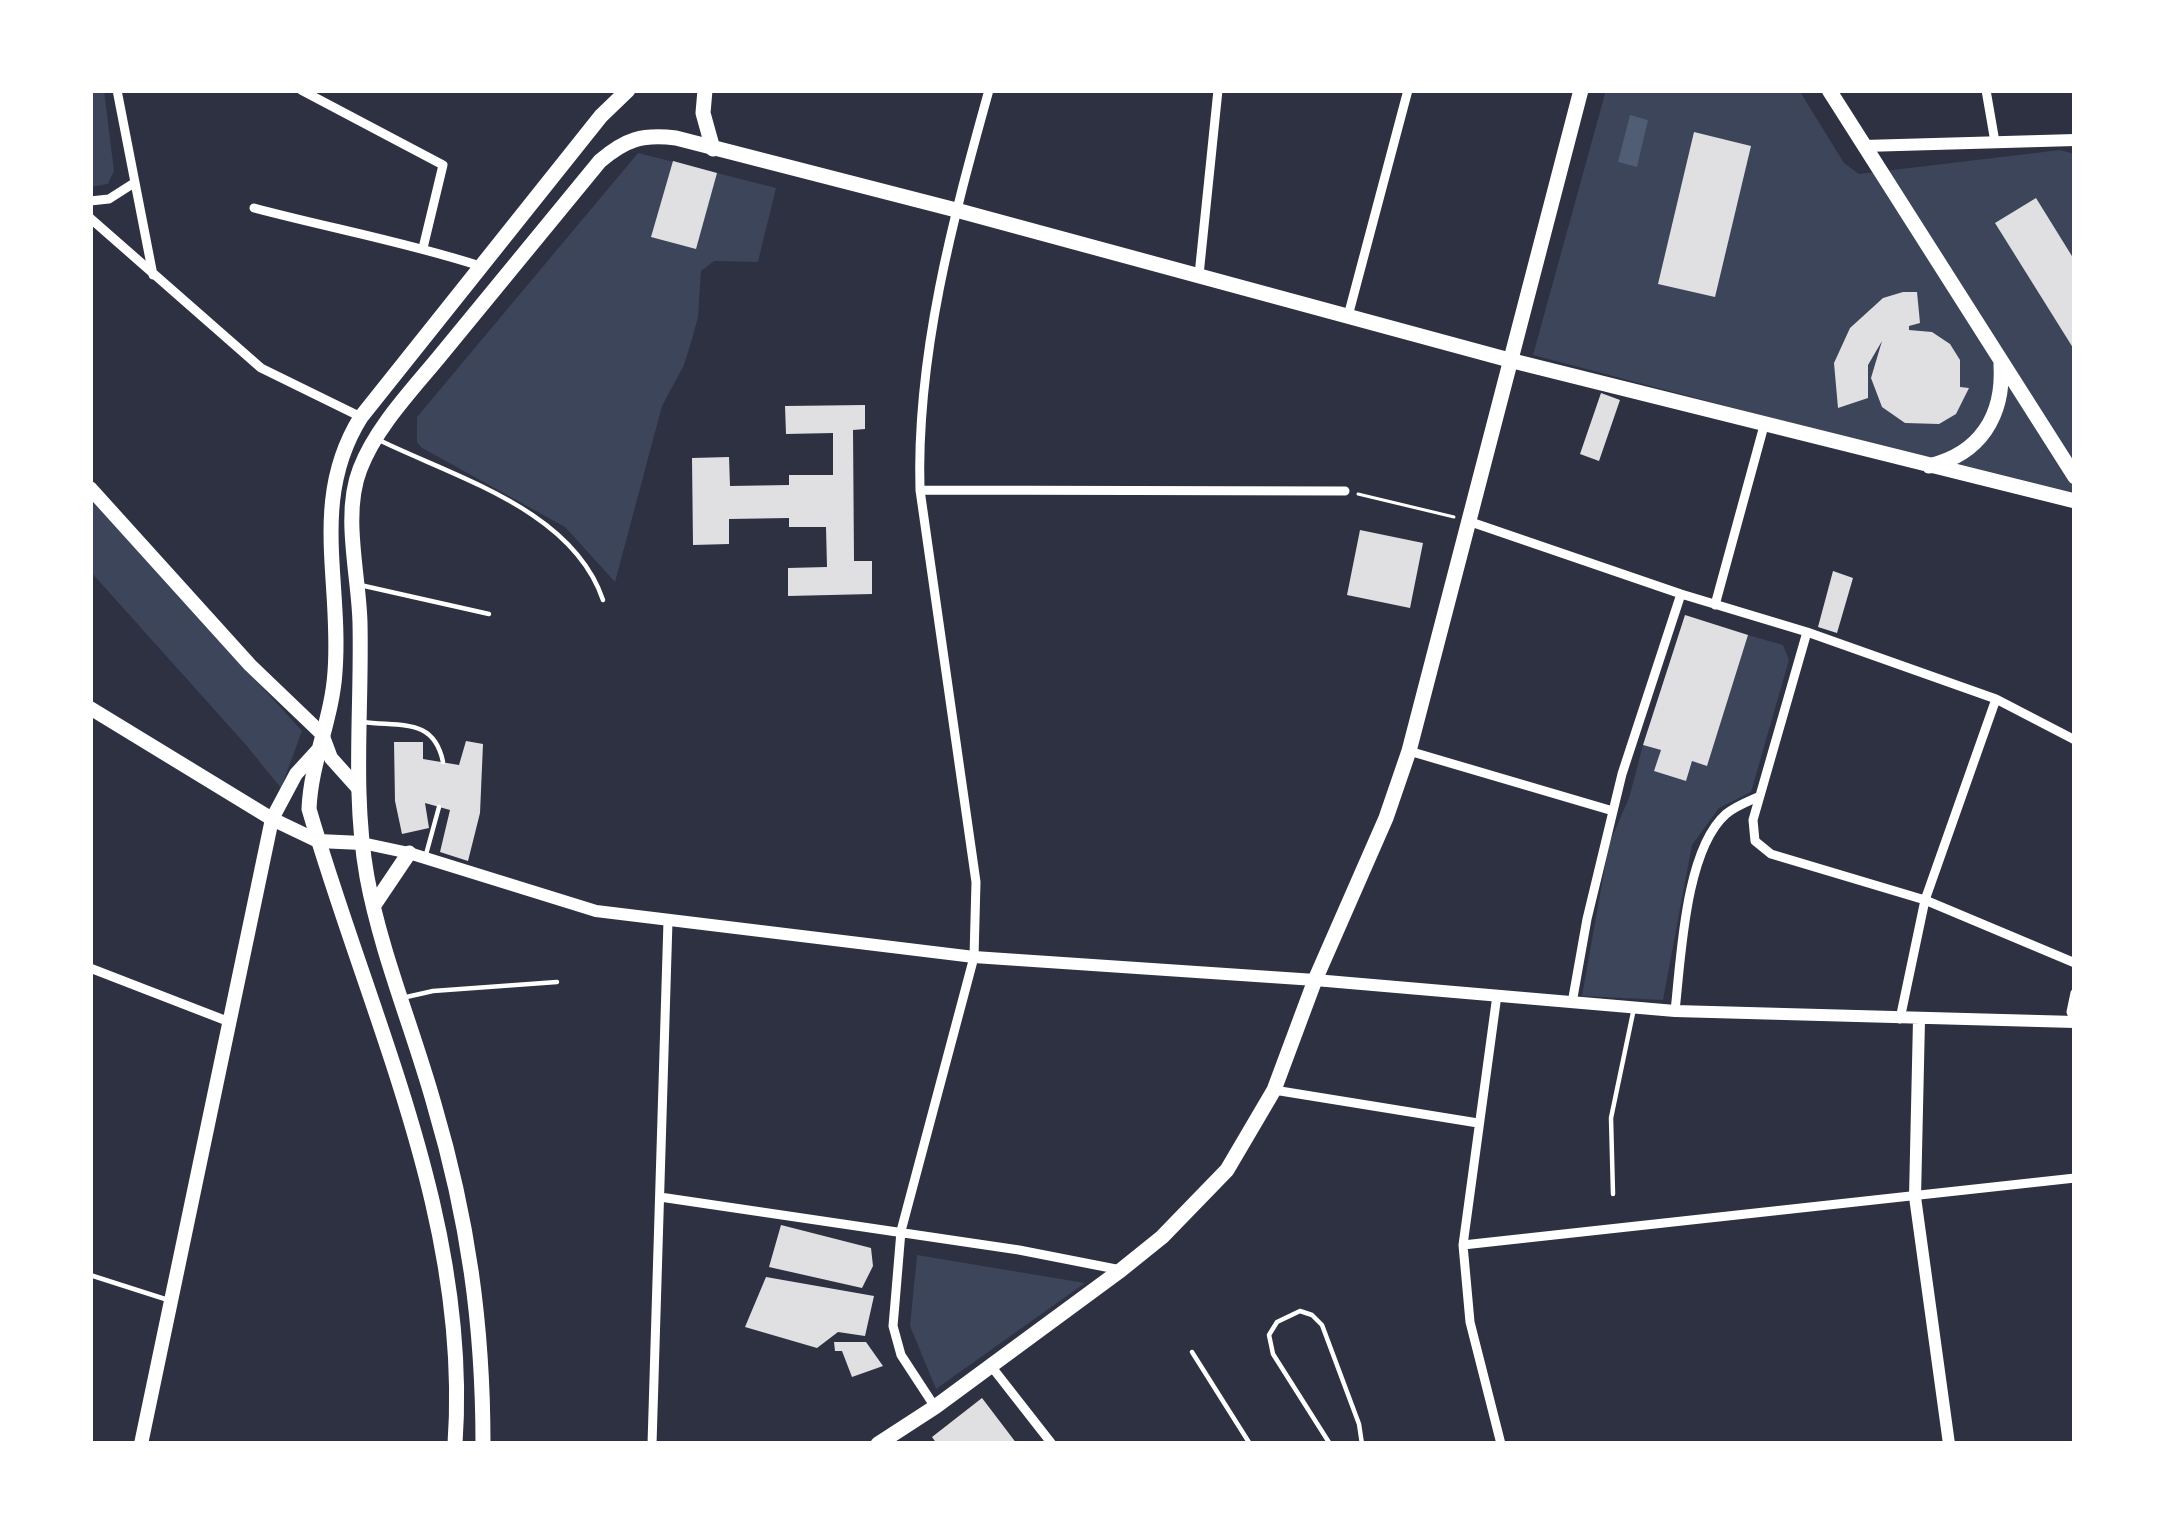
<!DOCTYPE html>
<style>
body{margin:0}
#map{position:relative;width:2165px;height:1534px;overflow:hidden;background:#2d3142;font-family:"Space Grotesk",sans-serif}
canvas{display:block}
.frame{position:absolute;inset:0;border:93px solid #fff;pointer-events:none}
</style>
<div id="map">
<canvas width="2165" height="1534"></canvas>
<div class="frame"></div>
</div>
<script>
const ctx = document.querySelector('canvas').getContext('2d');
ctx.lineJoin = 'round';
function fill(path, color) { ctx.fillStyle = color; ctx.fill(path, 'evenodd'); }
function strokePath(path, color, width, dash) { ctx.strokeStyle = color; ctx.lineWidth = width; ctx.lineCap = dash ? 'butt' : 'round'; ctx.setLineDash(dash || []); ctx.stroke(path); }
const green = new Path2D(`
 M 90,90 L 104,90 L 114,171 L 108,184 L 90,187 Z
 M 1606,90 L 1799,90 L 1844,163 L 1859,174 L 2060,150 L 2075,154 L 2075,498 L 1533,355 Z
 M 638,153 L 776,188 L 758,262 L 714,261 L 701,271 L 698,317 L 692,339 L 684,365 L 662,406 L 615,582 L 565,527 L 422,448 L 417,442 L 417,417 Z
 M 90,498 L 302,731 L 281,788 L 246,745 L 90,571 Z
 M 1748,635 L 1783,645 L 1789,660 L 1751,792 L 1719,808 L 1692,845 L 1663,1000 L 1582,996 L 1609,844 L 1629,798 L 1643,745 L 1661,750 L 1655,771 L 1686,780 L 1692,761 L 1707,765 Z
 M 917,1255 L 1085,1283 L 936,1389 L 910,1326 Z`);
const water = new Path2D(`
 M 1630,115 L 1648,120 L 1637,167 L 1618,162 Z`);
const building = new Path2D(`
 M 1694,132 L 1751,146 L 1715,297 L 1658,284 Z
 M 673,161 L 717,173 L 696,249 L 651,237 Z
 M 2036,198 L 2075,261 L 2075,351 L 1995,223 Z
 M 1903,292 L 1917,292 L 1920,323 L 1909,326 L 1909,330 L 1932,332 L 1950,344 L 1960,360 L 1960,387 L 1969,388 L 1956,414 L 1939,424 L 1905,423 L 1882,407 L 1871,378 L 1882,341 L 1868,365 L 1868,398 L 1838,408 L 1834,363 L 1850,328 L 1883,298 Z
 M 1601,393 L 1620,400 L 1599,461 L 1580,454 Z
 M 865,405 L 865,429 L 853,430 L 854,561 L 872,561 L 872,594 L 788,596 L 788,568 L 827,567 L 826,527 L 789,527 L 789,518 L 729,519 L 729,544 L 693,545 L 692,458 L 729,457 L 730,486 L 789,485 L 789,475 L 833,475 L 833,433 L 786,434 L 785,406 Z
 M 1360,530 L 1423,543 L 1410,608 L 1347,595 Z
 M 1833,571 L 1853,578 L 1837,633 L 1818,627 Z
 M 1685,615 L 1748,635 L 1707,766 L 1692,761 L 1686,781 L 1654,771 L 1661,750 L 1643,745 Z
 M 466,741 L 483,744 L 480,813 L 468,861 L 440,852 L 450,810 L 425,803 L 429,828 L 402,834 L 395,801 L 394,742 L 423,742 L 423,759 L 459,765 Z
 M 781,1225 L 871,1248 L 873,1266 L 862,1288 L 769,1267 Z
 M 766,1277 L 874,1296 L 865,1336 L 838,1332 L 817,1348 L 745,1327 Z
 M 834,1342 L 866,1342 L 883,1366 L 852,1377 L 842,1351 L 835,1351 Z
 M 982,1398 L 1017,1444 L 937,1444 L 932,1437 Z`);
const path = new Path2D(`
 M 1358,494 L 1454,517`);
const service = new Path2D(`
 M 381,441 C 460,479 573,511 603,600
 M 360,585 L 489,614
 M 363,722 C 402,727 434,718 443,762
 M 425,858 L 439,807
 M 402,998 L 433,991 L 557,982
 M 1613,1194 L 1611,1118 L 1634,1008
 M 90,1275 L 165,1299
 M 1192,1352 L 1250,1444
 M 1330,1444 L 1273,1354 L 1269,1335 L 1277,1322 L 1300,1311 L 1312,1315 L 1322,1325 L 1359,1424 L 1362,1444`);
const minor = new Path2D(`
 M 117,90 L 153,275
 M 301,90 L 443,165 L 423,248
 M 1986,90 L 1995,142
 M 90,201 L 109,199 L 134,183
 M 254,208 C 329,228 406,242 480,266
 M 90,218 L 261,368 L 361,417
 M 1199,275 L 1218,90
 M 1348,316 L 1408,90
 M 920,490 L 1345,491
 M 1468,521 L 1681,594 L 1807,632 L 1996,699 L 2075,740
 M 1715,605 L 1765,422
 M 1807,632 L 1753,820 L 1755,841 L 1771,854 L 1925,900 L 2075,963
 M 1409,751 L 1613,811
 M 90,968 L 227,1021
 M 2075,993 L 2071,1012 L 2075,1020
 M 1497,995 L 1463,1245 L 1470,1322 L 1501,1444
 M 1572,1003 L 1587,919 L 1622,774 L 1681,594
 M 1675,1011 C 1681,958 1685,850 1726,814 C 1735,806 1749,801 1760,796
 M 1900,1019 L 1925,900 L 1996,699
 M 1274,1090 L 1478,1123
 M 660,1197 L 1019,1250 L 1121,1270
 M 1463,1245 L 2075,1178
 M 991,1366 L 1052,1444
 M 935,1407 L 901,1355 L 893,1326 L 895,1303 L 901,1231 L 974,957 L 976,882 L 920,490 C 916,355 953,219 989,90
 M 652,1444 L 668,921`);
const tertiary = new Path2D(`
 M 1864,146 L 2075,140
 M 362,843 L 409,853 L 596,911 L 974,957 L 1315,980 L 1675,1011 L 2075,1022
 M 1919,1020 L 1915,1197 L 1949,1444`);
const secondary = new Path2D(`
 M 90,488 L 250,665 L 322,734 L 331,758 L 357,787
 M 90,708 L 272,819 L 318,841 L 362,843
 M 141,1444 L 272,819 L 296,774 L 317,751`);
const primary = new Path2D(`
 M 705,90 L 703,113 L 713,149
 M 1829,90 L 2075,477
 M 1929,466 C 1980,454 2004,416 2001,365
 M 374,905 L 409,853
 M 455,1444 C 471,1220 370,1019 309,809 C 311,761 332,719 335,672 C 342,581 309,500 361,417 L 601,116 L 628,90
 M 483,1444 C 483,1324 468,1219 434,1104 C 413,1029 381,953 367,877 C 352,793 362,708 360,623 C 359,575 342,515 360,469 C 377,425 415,387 444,351 C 496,288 548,224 600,161 C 626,139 642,134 676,138 L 956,210 L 1513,361 L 2075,501
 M 878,1444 L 935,1407 L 1121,1270 L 1162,1237 L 1227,1170 L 1274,1090 L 1315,980 L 1386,818 L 1409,751 L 1581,90`);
fill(green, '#3c4559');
fill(water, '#4f5d75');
fill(building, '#e0e0e3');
strokePath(path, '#fff', 3);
strokePath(service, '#fff', 4.5);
strokePath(minor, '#fff', 9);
strokePath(tertiary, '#fff', 12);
strokePath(secondary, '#fff', 14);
strokePath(primary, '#fff', 15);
</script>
